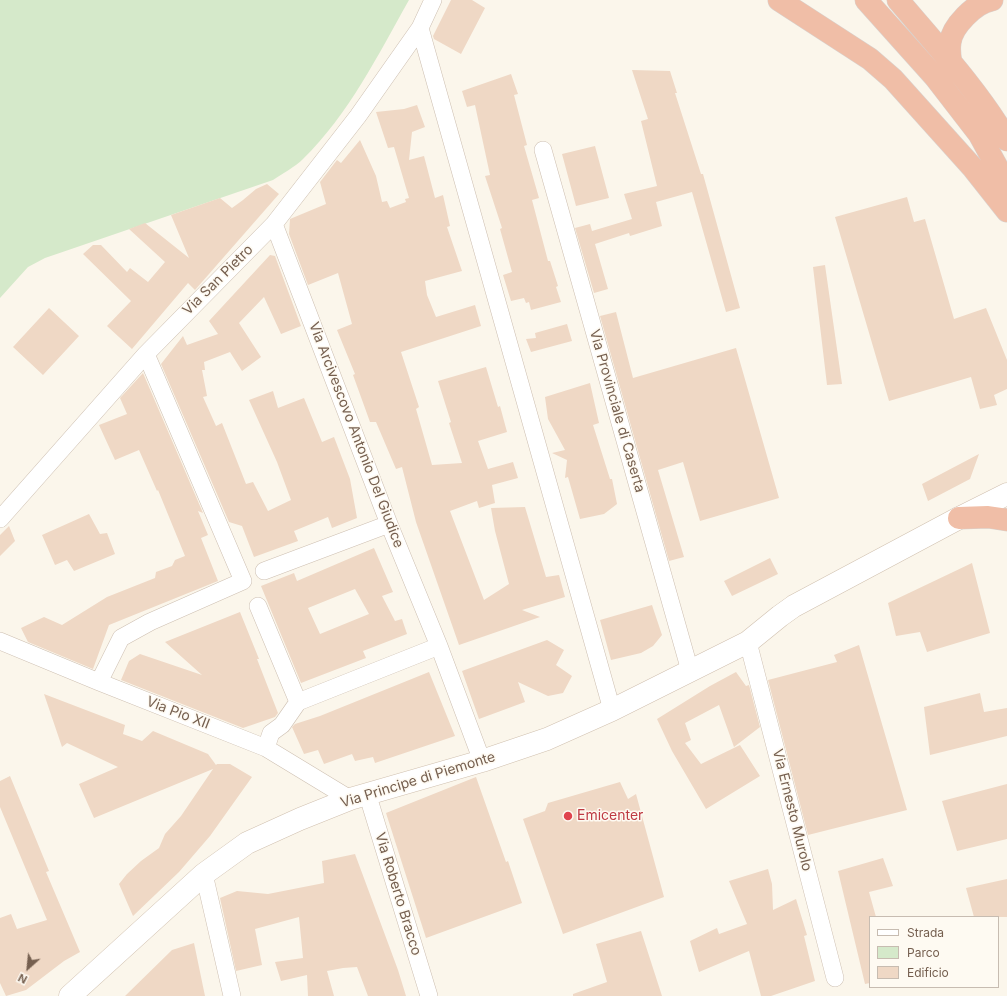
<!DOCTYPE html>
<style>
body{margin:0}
#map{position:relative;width:1007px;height:996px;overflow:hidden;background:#fbf6eb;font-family:Inter,sans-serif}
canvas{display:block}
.legend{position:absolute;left:869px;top:916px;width:130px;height:72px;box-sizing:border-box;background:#fefaf2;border:1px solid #c7bcb1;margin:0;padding:5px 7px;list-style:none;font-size:12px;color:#755f4f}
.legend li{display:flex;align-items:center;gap:8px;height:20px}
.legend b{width:20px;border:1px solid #c7bcb1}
.north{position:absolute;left:8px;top:948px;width:40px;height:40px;-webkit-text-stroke:3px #fefaf2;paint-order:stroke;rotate:207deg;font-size:11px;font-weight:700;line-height:16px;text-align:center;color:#755f4f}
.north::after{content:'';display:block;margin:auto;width:14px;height:18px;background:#755f4f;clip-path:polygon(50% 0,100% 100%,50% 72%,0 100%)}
</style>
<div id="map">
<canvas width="1007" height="996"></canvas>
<ul class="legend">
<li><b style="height:5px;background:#fff"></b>Strada</li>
<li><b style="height:11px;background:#d5e9ca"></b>Parco</li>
<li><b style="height:11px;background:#efd8c5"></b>Edificio</li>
</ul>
<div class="north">N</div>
</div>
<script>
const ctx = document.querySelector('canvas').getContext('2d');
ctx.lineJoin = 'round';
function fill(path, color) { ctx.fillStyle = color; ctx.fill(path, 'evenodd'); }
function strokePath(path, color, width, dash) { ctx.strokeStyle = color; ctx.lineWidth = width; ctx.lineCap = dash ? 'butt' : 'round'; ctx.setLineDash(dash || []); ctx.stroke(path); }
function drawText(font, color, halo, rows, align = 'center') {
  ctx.font = font + ' Inter,sans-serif'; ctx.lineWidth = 3; ctx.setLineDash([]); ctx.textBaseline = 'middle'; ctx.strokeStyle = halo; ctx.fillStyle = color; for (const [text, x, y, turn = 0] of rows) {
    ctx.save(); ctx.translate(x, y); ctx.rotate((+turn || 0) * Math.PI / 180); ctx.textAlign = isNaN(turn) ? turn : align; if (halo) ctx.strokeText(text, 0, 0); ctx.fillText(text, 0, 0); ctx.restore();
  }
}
const green = new Path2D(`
 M 0,0 L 409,0 C 378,55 349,114 303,159 C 295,167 283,173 273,180 L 45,258 L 28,267 L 0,298 Z`);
const building = new Path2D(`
 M 451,0 L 472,0 L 485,8 L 461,54 L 434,39 L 433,36 Z
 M 632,70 L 670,71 L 677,93 L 675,93 L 701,174 L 703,174 L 740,308 L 726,312 L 692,192 L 656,202 L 662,226 L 630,236 L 629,233 L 595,244 L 608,289 L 594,293 L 575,228 L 590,224 L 592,231 L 632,219 L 624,194 L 657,186 L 641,121 L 648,119 Z
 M 511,74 L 518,94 L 514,95 L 527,145 L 524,146 L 539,198 L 532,200 L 548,261 L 550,261 L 558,286 L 556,287 L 561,302 L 531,310 L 529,302 L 526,303 L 524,298 L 511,301 L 503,275 L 512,272 L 500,229 L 502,228 L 485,176 L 490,175 L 475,105 L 467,107 L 462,91 Z
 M 417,105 L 425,127 L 412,132 L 409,160 L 424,156 L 435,198 L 443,195 L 450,226 L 447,227 L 462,271 L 425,281 L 427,295 L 436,317 L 475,305 L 481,326 L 401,352 L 419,407 L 416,409 L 432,465 L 462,463 L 449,423 L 451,422 L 438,381 L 486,367 L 498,407 L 500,406 L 507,432 L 478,441 L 488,469 L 513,462 L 518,478 L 492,485 L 495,503 L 479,508 L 477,501 L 450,511 L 484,600 L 509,584 L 495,531 L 491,508 L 525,507 L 546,577 L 559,575 L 565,597 L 522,610 L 540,617 L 459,645 L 416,522 L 402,467 L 396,469 L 376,422 L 370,422 L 353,375 L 355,374 L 337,330 L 352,324 L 338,273 L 308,285 L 289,234 L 290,219 L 326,204 L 320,182 L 337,160 L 341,163 L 360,140 L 376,176 L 382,202 L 387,201 L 390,208 L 406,202 L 405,199 L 409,198 L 394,147 L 388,148 L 376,112 L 404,109 Z
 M 595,146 L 609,198 L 576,206 L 562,154 Z
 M 267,184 L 279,194 L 195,290 L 188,283 L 132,349 L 107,326 L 131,301 L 83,254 L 93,245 L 101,245 L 127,272 L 130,268 L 148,282 L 165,262 L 129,229 L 145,223 L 189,258 L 171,215 L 220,198 L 232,208 L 243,200 L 256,189 Z
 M 907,197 L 914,222 L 925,219 L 954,319 L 986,308 L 1007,360 L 1007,389 L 994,395 L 997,405 L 980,409 L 971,377 L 889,401 L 835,217 Z
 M 270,255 L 275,256 L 301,326 L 281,334 L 264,297 L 239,323 L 261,357 L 242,371 L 230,352 L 204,362 L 205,370 L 202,370 L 207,396 L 203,397 L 216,426 L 222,423 L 246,484 L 253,482 L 268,511 L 291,500 L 277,462 L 249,400 L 273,391 L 278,408 L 304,398 L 322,442 L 334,437 L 350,479 L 357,518 L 332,528 L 328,517 L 294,531 L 298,541 L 254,557 L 242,526 L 229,522 L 161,364 L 183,336 L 187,345 L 218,334 L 209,321 Z
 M 825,265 L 842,384 L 827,385 L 813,267 Z
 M 49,308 L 79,336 L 43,375 L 13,347 Z
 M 616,312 L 633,378 L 736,348 L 779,498 L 700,521 L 683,462 L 658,470 L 684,557 L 669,561 L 600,316 Z
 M 567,324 L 572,341 L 531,352 L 526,339 L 536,338 L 535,333 Z
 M 143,373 L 203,513 L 198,511 L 208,535 L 201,538 L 218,581 L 109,625 L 93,669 L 28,642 L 21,628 L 44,617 L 62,625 L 107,597 L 155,578 L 156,572 L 172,566 L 175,560 L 185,556 L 158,490 L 157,491 L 139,450 L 115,460 L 99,425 L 127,414 L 120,398 Z
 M 590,383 L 599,423 L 593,425 L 610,479 L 612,479 L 617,504 L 604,514 L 580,519 L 568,477 L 565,478 L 567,460 L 552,453 L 565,450 L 548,419 L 545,397 Z
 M 979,454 L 970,479 L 928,501 L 922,484 Z
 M 89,514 L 100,534 L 107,533 L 115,554 L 74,571 L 67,560 L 55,565 L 42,535 Z
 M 9,526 L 15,541 L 0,556 L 0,535 Z
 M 374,548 L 393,592 L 382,596 L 395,621 L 402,619 L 407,634 L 363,651 L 366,658 L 301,683 L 261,586 L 294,573 L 297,581 ZM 355,589 L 369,614 L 320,634 L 308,608 Z
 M 770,558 L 778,574 L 732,596 L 724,581 Z
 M 972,563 L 990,633 L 927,652 L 920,632 L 896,636 L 888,603 Z
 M 652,605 L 662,635 L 653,646 L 641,653 L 611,660 L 600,620 Z
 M 240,612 L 259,659 L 257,659 L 278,713 L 275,717 L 243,728 L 121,680 L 129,661 L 140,654 L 202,675 L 165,642 Z
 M 547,640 L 564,650 L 556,665 L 572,676 L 563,693 L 548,696 L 518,682 L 525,702 L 479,719 L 462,671 Z
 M 859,645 L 907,810 L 808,835 L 768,680 L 837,662 L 834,655 Z
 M 429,672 L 455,736 L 375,763 L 373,757 L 355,761 L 352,754 L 324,764 L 318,750 L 304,754 L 292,727 L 295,724 L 320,716 Z
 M 736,672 L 746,686 L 749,685 L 760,727 L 734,747 L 719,705 L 685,723 L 691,740 L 685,743 L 701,764 L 740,745 L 760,776 L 706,809 L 672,751 L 657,719 L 710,686 Z
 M 980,693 L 984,712 L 1007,708 L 1007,736 L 930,755 L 924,707 Z
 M 44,694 L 125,725 L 123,734 L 142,741 L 153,731 L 208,754 L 216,765 L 217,764 L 230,764 L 252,777 L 210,836 L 179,872 L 133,916 L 119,884 L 127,874 L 141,861 L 159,848 L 165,834 L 181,816 L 213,769 L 94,818 L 79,784 L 118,767 L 67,743 L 62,747 Z
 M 10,776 L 49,871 L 46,872 L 80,952 L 64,961 L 26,990 L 6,996 L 0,983 L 0,918 L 11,914 L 17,929 L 47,920 L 0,807 L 0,781 Z
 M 476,777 L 506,862 L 508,861 L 522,903 L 426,938 L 386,813 Z
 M 620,782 L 628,799 L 636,794 L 664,897 L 563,934 L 523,819 L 545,811 L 548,803 Z
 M 1007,784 L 1007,839 L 957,851 L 942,801 Z
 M 355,854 L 398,970 L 406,996 L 368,996 L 357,967 L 343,968 L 327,971 L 334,996 L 308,996 L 307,975 L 281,981 L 275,962 L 303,958 L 299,917 L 255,929 L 262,965 L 236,971 L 220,898 L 237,891 L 268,894 L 324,883 L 322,861 Z
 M 883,858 L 893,886 L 869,892 L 876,917 L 870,917 L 870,983 L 865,984 L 838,871 Z
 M 768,869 L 772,884 L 773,910 L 796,899 L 807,935 L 804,936 L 815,981 L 771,996 L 761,996 L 749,951 L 699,972 L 690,941 L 717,928 L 719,934 L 747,924 L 729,881 Z
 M 1007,879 L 1007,917 L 974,917 L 966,888 Z
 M 641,931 L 662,996 L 573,996 L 573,994 L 607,982 L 596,944 Z
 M 194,943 L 205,996 L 125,996 L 172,950 Z`);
const street = new Path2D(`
 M 420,28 L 612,710
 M 543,150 L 690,671
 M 274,224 L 389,524 L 439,646 L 482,761
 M 0,519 L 146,354 L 274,224 L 358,116 L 420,28 L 433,0
 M 264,571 L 389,524
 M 258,606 L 298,702
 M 0,641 L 99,682 L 266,748 L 350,799
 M 748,642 L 835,978
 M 99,682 L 121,638 L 150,622 L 243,581 L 146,354
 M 266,748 L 271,733 L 282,725 L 298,702 L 439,646
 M 367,793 L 429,996
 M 204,874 L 232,996`);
const secondary = new Path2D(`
 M 70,996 L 204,874 L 247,843 L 300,819 L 350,799 L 482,761 L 547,739 L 612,710 L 748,642 L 780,616 L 794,606 L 959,518 L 1007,494`);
const highway = new Path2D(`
 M 779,0 L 870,59 L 893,79 L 973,168 L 1007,211
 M 866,0 L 935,77 L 979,134 L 1007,185
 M 898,0 C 935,44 978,90 1007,140
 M 951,63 C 950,57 949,49 950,43 C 952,26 975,3 992,0
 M 959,518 L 988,517 L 1007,520`);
const markers = [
 [568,816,5,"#e0444e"]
];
const streetNames = [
 ["Via San Pietro",218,280,-45],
 ["Via Provinciale di Caserta",617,411,74],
 ["Via Arcivescovo Antonio Del Giudice",356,435,69],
 ["Via Pio XII",178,713,21],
 ["Via Principe di Piemonte",418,780,-17],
 ["Via Ernesto Murolo",792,810,76],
 ["Via Roberto Bracco",398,894,73]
];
const healthNames = [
 ["Emicenter",577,816]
];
fill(green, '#d5e9ca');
fill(building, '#efd8c5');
strokePath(street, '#cdbfb1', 18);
strokePath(secondary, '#d0c0af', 23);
strokePath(highway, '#d8d2ce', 23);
strokePath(street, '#fff', 17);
strokePath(secondary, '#fff', 22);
strokePath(highway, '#f0bea7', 22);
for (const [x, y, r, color] of markers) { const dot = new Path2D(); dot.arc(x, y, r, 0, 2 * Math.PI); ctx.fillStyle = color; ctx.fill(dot); strokePath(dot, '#fefaf2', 1.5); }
drawText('14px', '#755f4f', '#fefaf2', streetNames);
drawText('14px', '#be3a42', '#fefaf2', healthNames, 'left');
</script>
